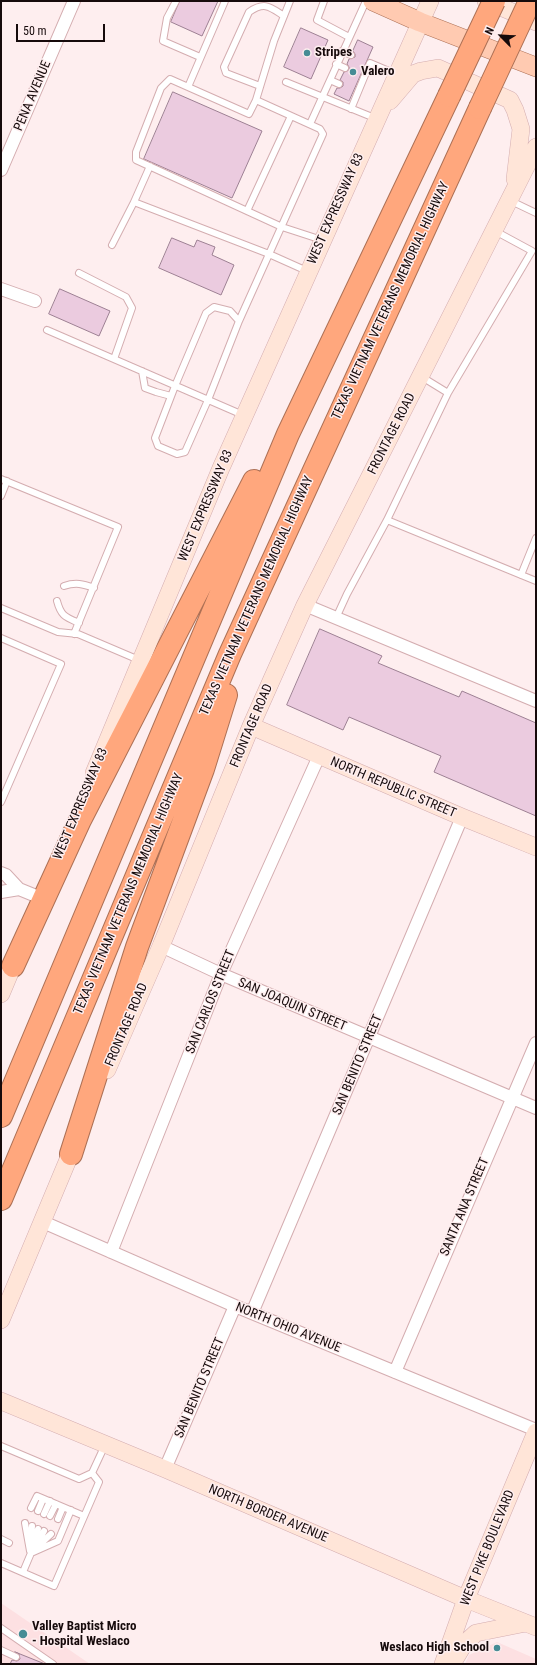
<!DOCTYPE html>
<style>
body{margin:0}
#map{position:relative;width:537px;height:1665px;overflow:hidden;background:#feeeef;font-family:"Roboto Condensed",sans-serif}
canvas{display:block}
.frame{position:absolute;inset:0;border:2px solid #160a0b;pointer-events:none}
.north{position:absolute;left:481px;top:16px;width:40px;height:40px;-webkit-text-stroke:3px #feeeef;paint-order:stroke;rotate:294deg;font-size:11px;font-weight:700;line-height:16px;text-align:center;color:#160a0b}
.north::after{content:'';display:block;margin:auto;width:14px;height:18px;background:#160a0b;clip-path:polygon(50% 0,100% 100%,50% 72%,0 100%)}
.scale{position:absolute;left:16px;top:24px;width:89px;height:18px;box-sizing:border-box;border:2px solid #160a0b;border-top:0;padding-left:5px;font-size:12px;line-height:14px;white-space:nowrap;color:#160a0b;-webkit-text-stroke:3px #feeeef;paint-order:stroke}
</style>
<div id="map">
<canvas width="537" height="1665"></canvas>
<div class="frame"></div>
<div class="north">N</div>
<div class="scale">50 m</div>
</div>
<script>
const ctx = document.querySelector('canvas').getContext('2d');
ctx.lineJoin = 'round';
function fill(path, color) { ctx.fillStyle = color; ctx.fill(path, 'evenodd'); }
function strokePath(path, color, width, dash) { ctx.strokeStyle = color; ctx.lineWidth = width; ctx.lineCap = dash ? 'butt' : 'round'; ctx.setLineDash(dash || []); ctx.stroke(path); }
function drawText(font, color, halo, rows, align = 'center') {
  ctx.font = font + ' "Roboto Condensed",sans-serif'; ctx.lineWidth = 3; ctx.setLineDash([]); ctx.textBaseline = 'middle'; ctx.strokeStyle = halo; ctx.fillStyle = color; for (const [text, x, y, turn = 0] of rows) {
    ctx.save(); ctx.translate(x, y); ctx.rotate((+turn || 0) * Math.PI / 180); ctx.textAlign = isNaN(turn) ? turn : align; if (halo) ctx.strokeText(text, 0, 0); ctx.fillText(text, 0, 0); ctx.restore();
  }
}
const built = new Path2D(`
 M 1,1603 L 90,1664 L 1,1664 Z
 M 497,1642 L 536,1659 L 536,1664 L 465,1664 L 469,1655 Z`);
const building = new Path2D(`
 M 180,1 L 218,1 L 202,36 L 171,22 Z
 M 301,28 L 328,40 L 311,79 L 284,67 Z
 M 358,40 L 373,47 L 349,101 L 334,94 L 337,88 L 340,88 L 343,86 L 343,82 L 340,80 L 344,72 L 349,70 L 349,67 L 347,64 L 349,59 L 355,57 L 355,54 L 353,51 Z
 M 173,92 L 262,131 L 232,198 L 144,159 Z
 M 172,238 L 194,247 L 197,240 L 215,247 L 212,255 L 234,265 L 221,295 L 159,268 Z
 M 60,289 L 110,311 L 99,336 L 49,314 Z
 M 320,629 L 382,656 L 378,663 L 459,697 L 462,691 L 536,723 L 536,816 L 434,772 L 441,756 L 349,717 L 343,730 L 287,705 Z
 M 15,1652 L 45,1664 L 10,1664 L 12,1660 L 17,1661 L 20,1659 L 19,1654 Z`);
const lane = new Path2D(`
 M 176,1 L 167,18 L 163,41 L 200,57
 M 324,1 L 317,20 L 349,37
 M 342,51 L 351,55
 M 336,64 L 345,68
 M 330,80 L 339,84
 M 286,82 L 377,119
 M 260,86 L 226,73 L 224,67 L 249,12 C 265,1 270,7 284,16
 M 188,87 L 225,1
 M 256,100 L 274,41 L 290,1
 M 351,109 L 370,63 L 396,74
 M 310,124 L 366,1
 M 511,201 L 536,213
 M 134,202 L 150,166
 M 247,211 L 291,116
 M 112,245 L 134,202 L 269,254 L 307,271
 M 79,273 L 126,297 L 132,308 L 114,359
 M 214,307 L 230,311 L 239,321 L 208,400 L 185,452 L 177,454 L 158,446 L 155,438 L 175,386 L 206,313 Z
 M 239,321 C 267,259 295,197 323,134 L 320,129 L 256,100 L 249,114 L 170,79 L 161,88 L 136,152 L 136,160 L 282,227 L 322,240
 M 47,330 L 243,415
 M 142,371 L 145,388 L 156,392 L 171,396
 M 422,377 L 448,393
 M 1,479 L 118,527 L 74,634
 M 1,496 L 7,481
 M 387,520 L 536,581
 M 521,575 L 536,538
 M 64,586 C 76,582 83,584 94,588
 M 57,601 C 61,616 65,617 79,623
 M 1,608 L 58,632 L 78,634 L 139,660
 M 336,618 L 347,594 L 387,520 L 448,393 L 532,251 L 495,231
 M 1,638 L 61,664 L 1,802
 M 1,1446 L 79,1479 L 92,1473 L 99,1482 L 54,1586 L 1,1563
 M 92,1473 L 105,1445
 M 31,1508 L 37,1496 L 84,1516
 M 38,1511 L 43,1499
 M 44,1514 L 50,1501
 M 50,1516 L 56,1504
 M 58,1519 L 63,1507
 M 25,1523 L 30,1551
 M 1,1539 L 9,1543
 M 31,1541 L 32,1526
 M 36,1545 L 44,1531
 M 35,1549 L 51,1534
 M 31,1553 L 58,1541 L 71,1510
 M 23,1572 L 31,1553 L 38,1529
 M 1,1628 L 53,1664
 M 1,1650 L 16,1657`);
const street = new Path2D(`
 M 1,170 L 74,1
 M 1,289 L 35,301
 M 305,605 L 536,701
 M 1,873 L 6,875 L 19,889 L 41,898
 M 1,892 L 19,889
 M 161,946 L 221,974 L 536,1108
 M 43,1222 L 235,1306 L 536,1430
 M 111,1252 L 221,974 L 319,756
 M 252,1313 L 462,817
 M 395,1372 L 536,1043
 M 165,1469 L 235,1306`);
const secondary = new Path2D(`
 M 486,1 L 536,22
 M 390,101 L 413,74 L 421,71 L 438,68 L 510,100 L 515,110 L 521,129 L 515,179
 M 251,726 L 462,817 L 536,847
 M 94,773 L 221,468 L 430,1
 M 1,994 L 17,956
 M 107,1070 L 161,946 L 251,726 L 305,605 L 536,147
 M 1,1320 L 75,1143
 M 1,1401 L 165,1469 L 466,1599 L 536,1627
 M 443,1664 L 466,1599 L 536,1432
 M 452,1664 L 464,1644 L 476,1633 L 526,1623`);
const primary = new Path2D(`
 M 373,1 L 420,22 L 536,67`);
const highway = new Path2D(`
 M 13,966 L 80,820 L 254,481
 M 1,1116 L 288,434 L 449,96
 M 71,1154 L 137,947 L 203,769 L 226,695
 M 1,1199 L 230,654 L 480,108`);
const highwayBridge = new Path2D(`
 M 449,96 L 494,1
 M 480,108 L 530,1`);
const markers = [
 [307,53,4,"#468c95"],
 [353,72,4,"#468c95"],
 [23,1634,5,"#468c95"],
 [497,1648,4,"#468c95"]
];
const poiNames = [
 ["Stripes",315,53],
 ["Valero",361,72],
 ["Valley Baptist Micro",32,1627],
 ["- Hospital Weslaco",32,1642],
 ["Weslaco High School",489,1648,"right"]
];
const streetNames = [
 ["PENA AVENUE",33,96,-67],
 ["WEST EXPRESSWAY 83",336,209,-66],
 ["TEXAS VIETNAM VETERANS MEMORIAL HIGHWAY",391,301,-65],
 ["FRONTAGE ROAD",392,434,-63],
 ["WEST EXPRESSWAY 83",206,506,-67],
 ["TEXAS VIETNAM VETERANS MEMORIAL HIGHWAY",257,596,-66],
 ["FRONTAGE ROAD",252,726,-67],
 ["NORTH REPUBLIC STREET",393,788,23],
 ["WEST EXPRESSWAY 83",81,804,-67],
 ["TEXAS VIETNAM VETERANS MEMORIAL HIGHWAY",129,894,-67],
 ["SAN CARLOS STREET",211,1002,-68],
 ["SAN JOAQUIN STREET",292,1005,23],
 ["FRONTAGE ROAD",127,1025,-67],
 ["SAN BENITO STREET",358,1065,-67],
 ["SANTA ANA STREET",465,1207,-67],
 ["NORTH OHIO AVENUE",288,1328,22],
 ["SAN BENITO STREET",200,1388,-67],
 ["NORTH BORDER AVENUE",268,1514,23],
 ["WEST PIKE BOULEVARD",488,1548,-68]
];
fill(built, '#fde0e2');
fill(building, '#ebcbdf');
strokePath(building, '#9d8093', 1);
strokePath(lane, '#d4adb0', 8);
strokePath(street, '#d4adb0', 14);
strokePath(secondary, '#d4adb0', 18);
strokePath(primary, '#ad7055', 20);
strokePath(highway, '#ad7055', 24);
strokePath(lane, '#fff', 6);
strokePath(street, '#fff', 12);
strokePath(secondary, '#ffe5d8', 17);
strokePath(primary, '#ffcab1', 19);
strokePath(highway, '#ffa77d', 22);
strokePath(highwayBridge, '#ad7055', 24, []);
strokePath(highwayBridge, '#ffa77d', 22);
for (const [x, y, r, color] of markers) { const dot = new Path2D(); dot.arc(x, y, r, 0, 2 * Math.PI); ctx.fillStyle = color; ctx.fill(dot); strokePath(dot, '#feeeef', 1.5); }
drawText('bold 13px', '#160a0b', '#feeeef', poiNames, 'left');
drawText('13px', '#160a0b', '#feeeef', streetNames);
</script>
